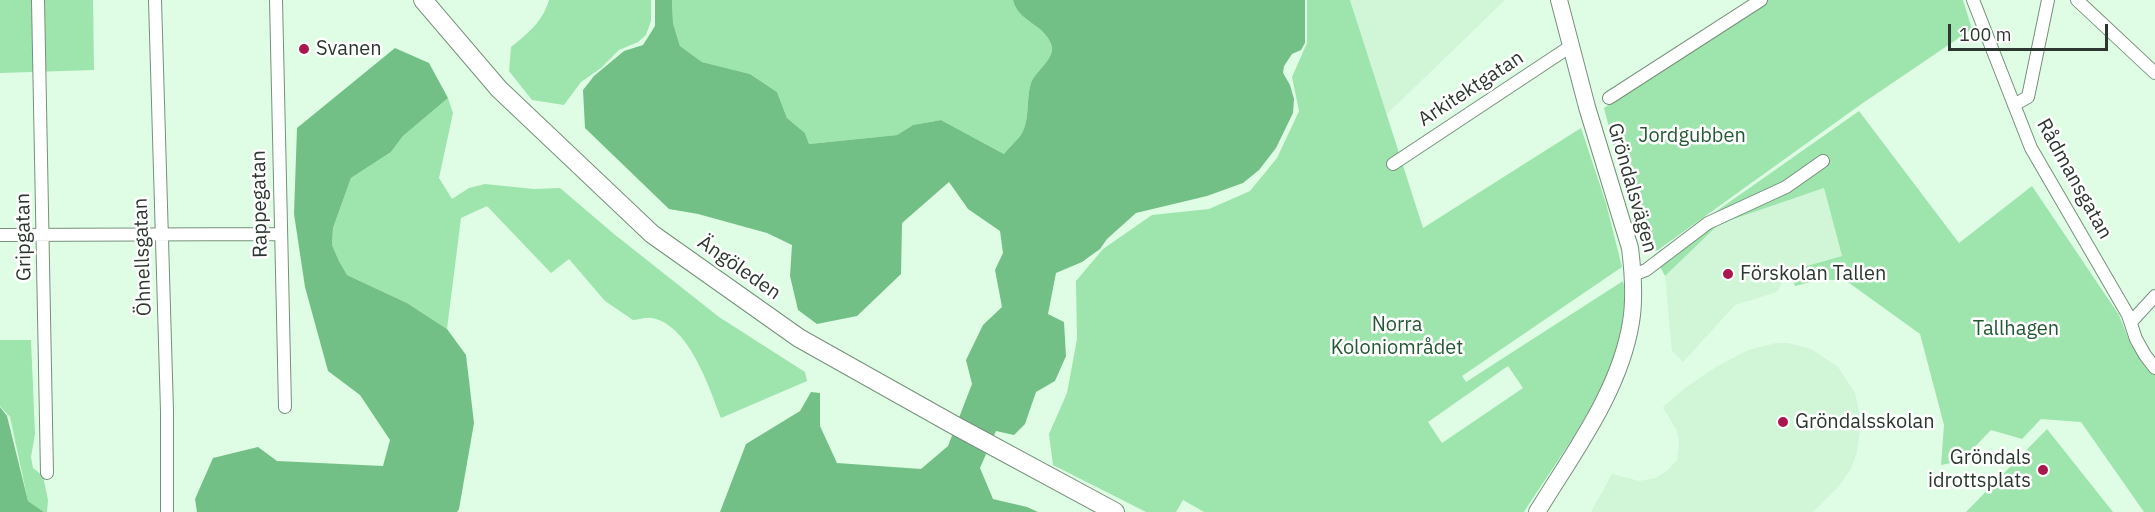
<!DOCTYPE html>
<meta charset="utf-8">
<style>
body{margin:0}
#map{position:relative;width:2155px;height:512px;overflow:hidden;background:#dffde4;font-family:"IBM Plex Sans",sans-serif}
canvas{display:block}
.scale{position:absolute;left:1948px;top:24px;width:160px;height:27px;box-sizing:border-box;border:3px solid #2c382f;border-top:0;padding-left:8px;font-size:18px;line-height:21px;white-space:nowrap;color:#2c382f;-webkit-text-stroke:4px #fff;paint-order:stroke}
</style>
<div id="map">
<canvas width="2155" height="512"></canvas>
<div class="scale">100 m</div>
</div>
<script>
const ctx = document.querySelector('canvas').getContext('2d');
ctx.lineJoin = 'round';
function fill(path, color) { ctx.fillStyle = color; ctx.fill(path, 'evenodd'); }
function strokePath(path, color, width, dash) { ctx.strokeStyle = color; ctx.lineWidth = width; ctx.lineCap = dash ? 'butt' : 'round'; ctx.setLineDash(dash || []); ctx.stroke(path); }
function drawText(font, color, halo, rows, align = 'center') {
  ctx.font = font + ' "IBM Plex Sans",sans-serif'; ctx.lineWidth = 5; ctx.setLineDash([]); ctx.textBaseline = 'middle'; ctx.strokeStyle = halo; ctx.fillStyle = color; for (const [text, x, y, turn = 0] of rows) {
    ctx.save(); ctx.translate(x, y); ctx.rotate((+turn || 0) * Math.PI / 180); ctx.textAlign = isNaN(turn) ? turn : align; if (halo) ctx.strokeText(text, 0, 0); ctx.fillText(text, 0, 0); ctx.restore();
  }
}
const built = new Path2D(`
 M 1350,0 L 1505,0 L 1386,115 Z
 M 1824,188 L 1842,256 L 1789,271 L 1777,292 L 1735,305 L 1683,362 L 1672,351 L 1665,276 L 1719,224 Z
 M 1776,343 L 1788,343 L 1811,349 L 1838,367 L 1855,393 L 1859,412 L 1860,429 L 1857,452 L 1851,469 L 1839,486 L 1813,512 L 1591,512 L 1612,474 L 1639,481 L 1656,478 L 1668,470 L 1677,460 L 1679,444 L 1677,431 L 1663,407 L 1685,388 L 1716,367 L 1748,350 Z`);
const green = new Path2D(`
 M 0,0 L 93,0 L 94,70 L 0,73 Z
 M 549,0 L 651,0 L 651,21 L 646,35 L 638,42 L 619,50 L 601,68 L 581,82 L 564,105 L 532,100 L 509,71 L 511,47 C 528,33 542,23 549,0 Z
 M 672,0 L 1013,0 C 1018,22 1044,24 1051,44 C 1057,58 1035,71 1031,83 C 1026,98 1030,119 1022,133 C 1018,140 1009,147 1004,154 L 941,120 L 913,125 L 897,135 L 809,144 L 805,133 L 787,118 L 777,92 L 750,74 L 702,62 L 680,46 L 673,23 Z
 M 1307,0 L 1350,0 L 1423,228 L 1581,128 L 1606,203 L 1622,267 L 1462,376 L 1466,382 L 1623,281 C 1625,289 1624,296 1624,304 C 1621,379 1563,451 1524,512 L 1204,512 L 1183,500 L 1176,512 L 1146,512 L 1053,465 L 1049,434 L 1067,393 L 1077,339 L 1076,281 L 1103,249 L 1152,215 L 1209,209 L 1250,191 L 1277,158 L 1299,111 L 1292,77 L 1307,43 ZM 1508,366 L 1523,388 L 1442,443 L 1428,422 Z
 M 1767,0 L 1963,0 L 1972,29 L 1860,105 L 1658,250 L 1648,253 L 1614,147 L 1604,108 Z
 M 448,98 L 453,113 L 439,178 L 452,199 L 469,188 L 485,184 L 534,189 L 560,188 L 614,234 L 719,317 L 805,372 L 807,381 L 721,418 C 709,387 689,325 652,318 C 646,317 639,320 633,320 L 605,301 L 569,259 L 551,273 L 487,206 L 461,218 L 447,329 L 407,303 L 347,275 L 339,261 L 332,245 L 333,228 L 351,178 L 391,152 L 403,136 Z
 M 1859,111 L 1959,243 L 2032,186 L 2119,315 L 2131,345 L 2155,374 L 2155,512 L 2144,512 L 2081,422 L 2041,419 L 2022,439 L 1991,430 L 1961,461 L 1941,465 L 1944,425 L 1920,334 L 1845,280 L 1819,280 L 1795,286 L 1789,271 L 1842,256 L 1824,188 L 1719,224 L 1665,276 L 1654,255 Z
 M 0,340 L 31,340 L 35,434 L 31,457 L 33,468 L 43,476 L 48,500 L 47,512 L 44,512 L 28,501 L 10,417 L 0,406 Z
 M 2047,429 L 2113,512 L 1966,512 Z`);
const water = new Path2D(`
 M 655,0 L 672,0 L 673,23 L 680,46 L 702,62 L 750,74 L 777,92 L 787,118 L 805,133 L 809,144 L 897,135 L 913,125 L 941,120 L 1004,154 C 1009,147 1018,140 1022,133 C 1030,119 1026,98 1031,83 C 1035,71 1057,58 1051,44 C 1044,24 1018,22 1013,0 L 1305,0 L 1305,43 L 1301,50 L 1292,54 L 1284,66 L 1283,73 L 1290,85 L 1294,99 L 1293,113 L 1276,148 L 1259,170 L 1243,183 L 1207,196 L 1136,213 L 1107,239 L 1100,249 L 1082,262 L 1056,273 L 1048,314 L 1064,322 L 1066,356 L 1055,381 L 1036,392 L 1025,424 L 1014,435 L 996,431 L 980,468 L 993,499 L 1027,507 L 1038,512 L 720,512 L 746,444 L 800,411 L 811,392 L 820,393 L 820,426 L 837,463 L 921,469 L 948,446 L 972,384 L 966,360 L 983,325 L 1002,307 L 995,270 L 1003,253 L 1000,231 L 968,209 L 949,182 L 902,223 L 901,274 L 857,316 L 817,324 L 798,310 L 790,276 L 792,245 L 767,233 L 698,214 L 669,209 L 585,128 L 583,90 L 594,76 L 624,51 L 643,45 L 655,26 Z
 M 395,48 L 429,63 L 448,98 L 403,136 L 391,152 L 351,178 L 333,228 L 332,245 L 339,261 L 347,275 L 407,303 L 447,329 L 466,355 L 474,423 L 459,509 L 457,512 L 197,512 L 195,499 L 213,458 L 258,447 L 277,461 L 383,466 L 390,440 L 360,395 L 328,371 L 305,287 L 294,214 L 297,128 Z
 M 0,407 L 7,416 L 28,501 L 44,512 L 0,512 Z`);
const minor = new Path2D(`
 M 38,0 L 47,473
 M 155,0 L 167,411 L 167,512
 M 276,0 L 285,407
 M 1973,0 L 2031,148 L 2128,315 L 2136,339 L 2145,355 L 2155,368
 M 2077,0 L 2155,73
 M 1609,98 L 1761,0
 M 2014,105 L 2028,97 L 2048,0
 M 1393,164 L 1565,50 L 1571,49
 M 0,235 L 280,234
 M 1633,275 L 1646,270 L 1708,223 L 1786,187 L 1823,161
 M 2132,321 L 2155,296`);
const tertiary = new Path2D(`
 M 1537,512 C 1573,453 1620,391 1631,322 C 1635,298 1633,272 1630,248 L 1587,107 L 1559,0`);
const secondary = new Path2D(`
 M 423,0 L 499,89 L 652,234 L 799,338 L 954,425 L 1115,512`);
const markers = [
 [304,49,6,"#aa174c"],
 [1728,274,6,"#aa174c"],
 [1783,422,6,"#aa174c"],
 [2043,470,6,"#aa174c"]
];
const poiNames = [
 ["Svanen",316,49],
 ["Förskolan Tallen",1740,274],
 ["Gröndalsskolan",1795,422],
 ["Gröndals",2031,458,"right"],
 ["idrottsplats",2031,481,"right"]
];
const streetNames = [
 ["Arkitektgatan",1471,89,-33],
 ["Rådmansgatan",2074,179,61],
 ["Gröndalsvägen",1632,188,74],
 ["Rappegatan",260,204,-91],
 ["Gripgatan",24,237,-91],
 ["Öhnellsgatan",143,257,-92],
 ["Ängöleden",739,268,35]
];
const parkNames = [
 ["Jordgubben",1692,136],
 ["Norra",1397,325],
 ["Koloniområdet",1397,348],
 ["Tallhagen",2016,329]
];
fill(built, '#d0f5d7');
fill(green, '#9de5ad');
fill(water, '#72c085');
strokePath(minor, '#76917b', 14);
strokePath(tertiary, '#76917b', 18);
strokePath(secondary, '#76917b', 20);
strokePath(minor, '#fff', 12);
strokePath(tertiary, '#fff', 16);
strokePath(secondary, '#fff', 18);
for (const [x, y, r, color] of markers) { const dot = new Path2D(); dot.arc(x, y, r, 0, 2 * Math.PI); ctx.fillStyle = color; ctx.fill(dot); strokePath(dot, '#fff', 2); }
drawText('20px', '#2c382f', '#fff', poiNames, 'left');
drawText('20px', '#2c382f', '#fff', streetNames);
drawText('20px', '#235a33', '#fff', parkNames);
</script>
